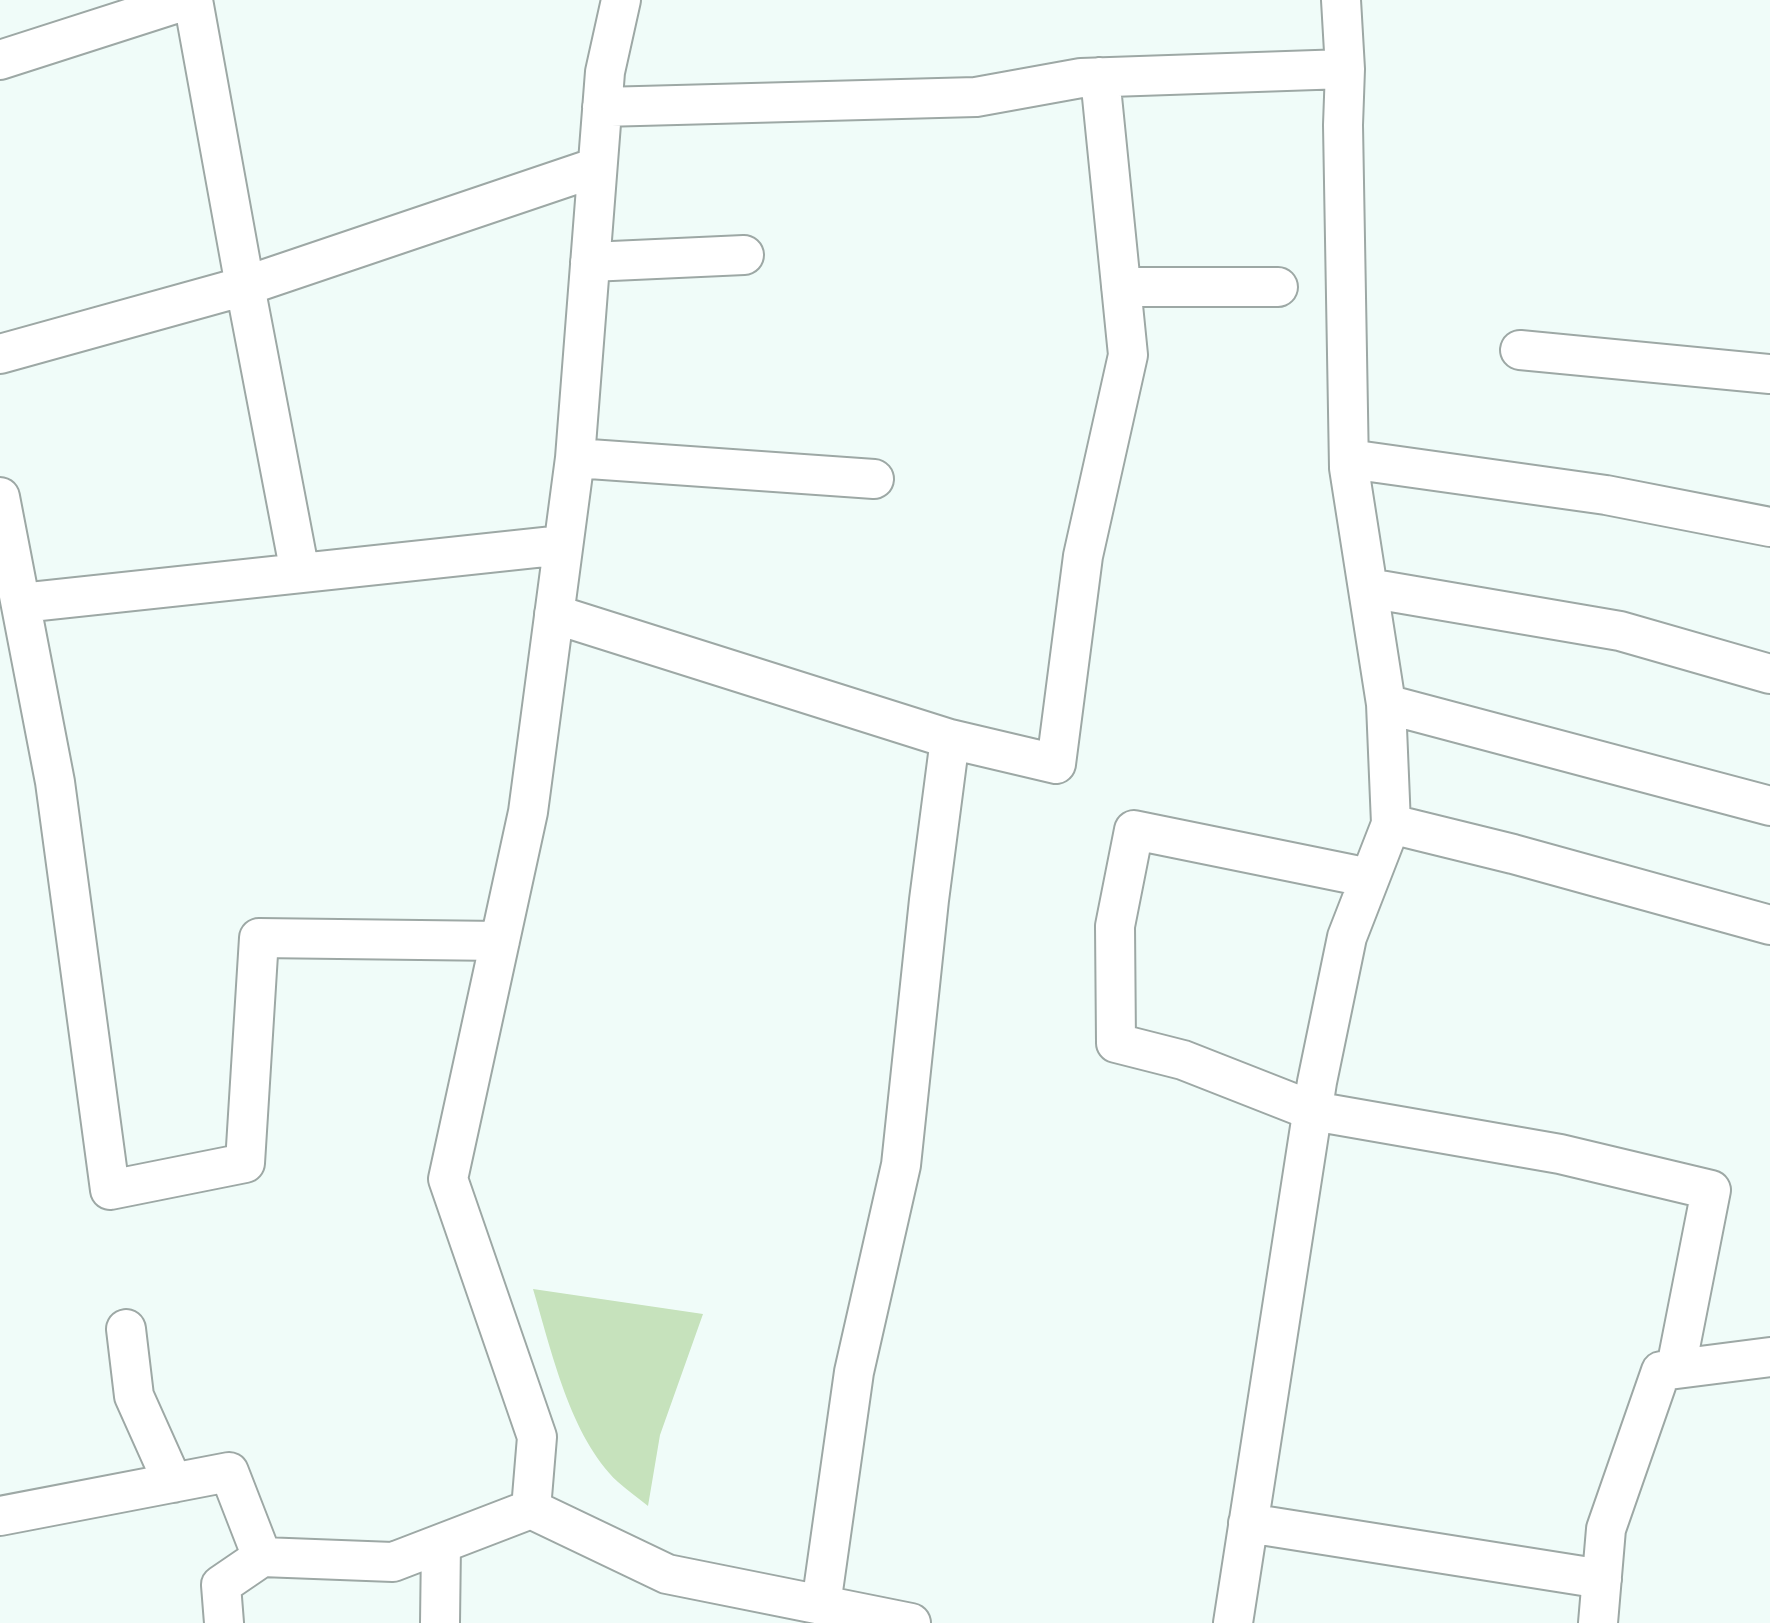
<!DOCTYPE html>
<style>
body{margin:0}
canvas{display:block;background:#f0fcf9}
</style>
<canvas width="1770" height="1623"></canvas>
<script>
const ctx = document.querySelector('canvas').getContext('2d');
ctx.lineJoin = 'round';
function fill(path, color) { ctx.fillStyle = color; ctx.fill(path, 'evenodd'); }
function strokePath(path, color, width, dash) { ctx.strokeStyle = color; ctx.lineWidth = width; ctx.lineCap = dash ? 'butt' : 'round'; ctx.setLineDash(dash || []); ctx.stroke(path); }
const green = new Path2D(`
 M 533,1289 L 703,1314 L 660,1435 L 648,1506 C 638,1498 627,1490 618,1482 C 570,1437 551,1349 533,1289 Z`);
const minor = new Path2D(`
 M 193,0 L 245,286 L 300,573
 M 0,60 L 187,0
 M 602,107 L 976,97 L 1081,78 L 1345,69
 M 590,262 L 744,255
 M 1121,287 L 1278,287
 M 1520,350 L 1770,374
 M 0,354 L 245,286 L 597,167
 M 575,458 L 874,479
 M 1349,459 L 1606,495 L 1770,527
 M 0,497 L 55,782 L 110,1190 L 245,1163 L 259,938 L 500,941
 M 1368,588 L 1620,631 L 1770,674
 M 21,603 L 563,545
 M 554,614 L 950,739 L 929,900 L 901,1165 L 854,1372 L 821,1605
 M 1386,704 L 1770,806
 M 950,739 L 1056,764 L 1083,556 L 1128,355 L 1100,77
 M 1391,824 L 1513,854 L 1770,925
 M 1370,878 L 1134,830 L 1115,926 L 1116,1043 L 1183,1060 L 1313,1111 L 1560,1154 L 1711,1190 L 1676,1368
 M 126,1329 L 134,1396 L 173,1483
 M 531,1509 L 537,1437 L 448,1179 L 528,812 L 575,458 L 605,72 L 621,0
 M 0,1516 L 229,1472 L 262,1557
 M 1248,1523 L 1602,1579
 M 224,1623 L 221,1585 L 262,1557 L 393,1562 L 531,1509 L 667,1574 L 911,1623
 M 440,1623 L 441,1544
 M 1233,1623 L 1317,1082 L 1347,937 L 1391,824 L 1386,704 L 1349,468 L 1343,125 L 1345,69 L 1341,0
 M 1598,1623 L 1606,1529 L 1661,1371 L 1770,1357`);
fill(green, '#c6e2bc');
strokePath(minor, '#9da8a5', 42);
strokePath(minor, '#fff', 38);
</script>
